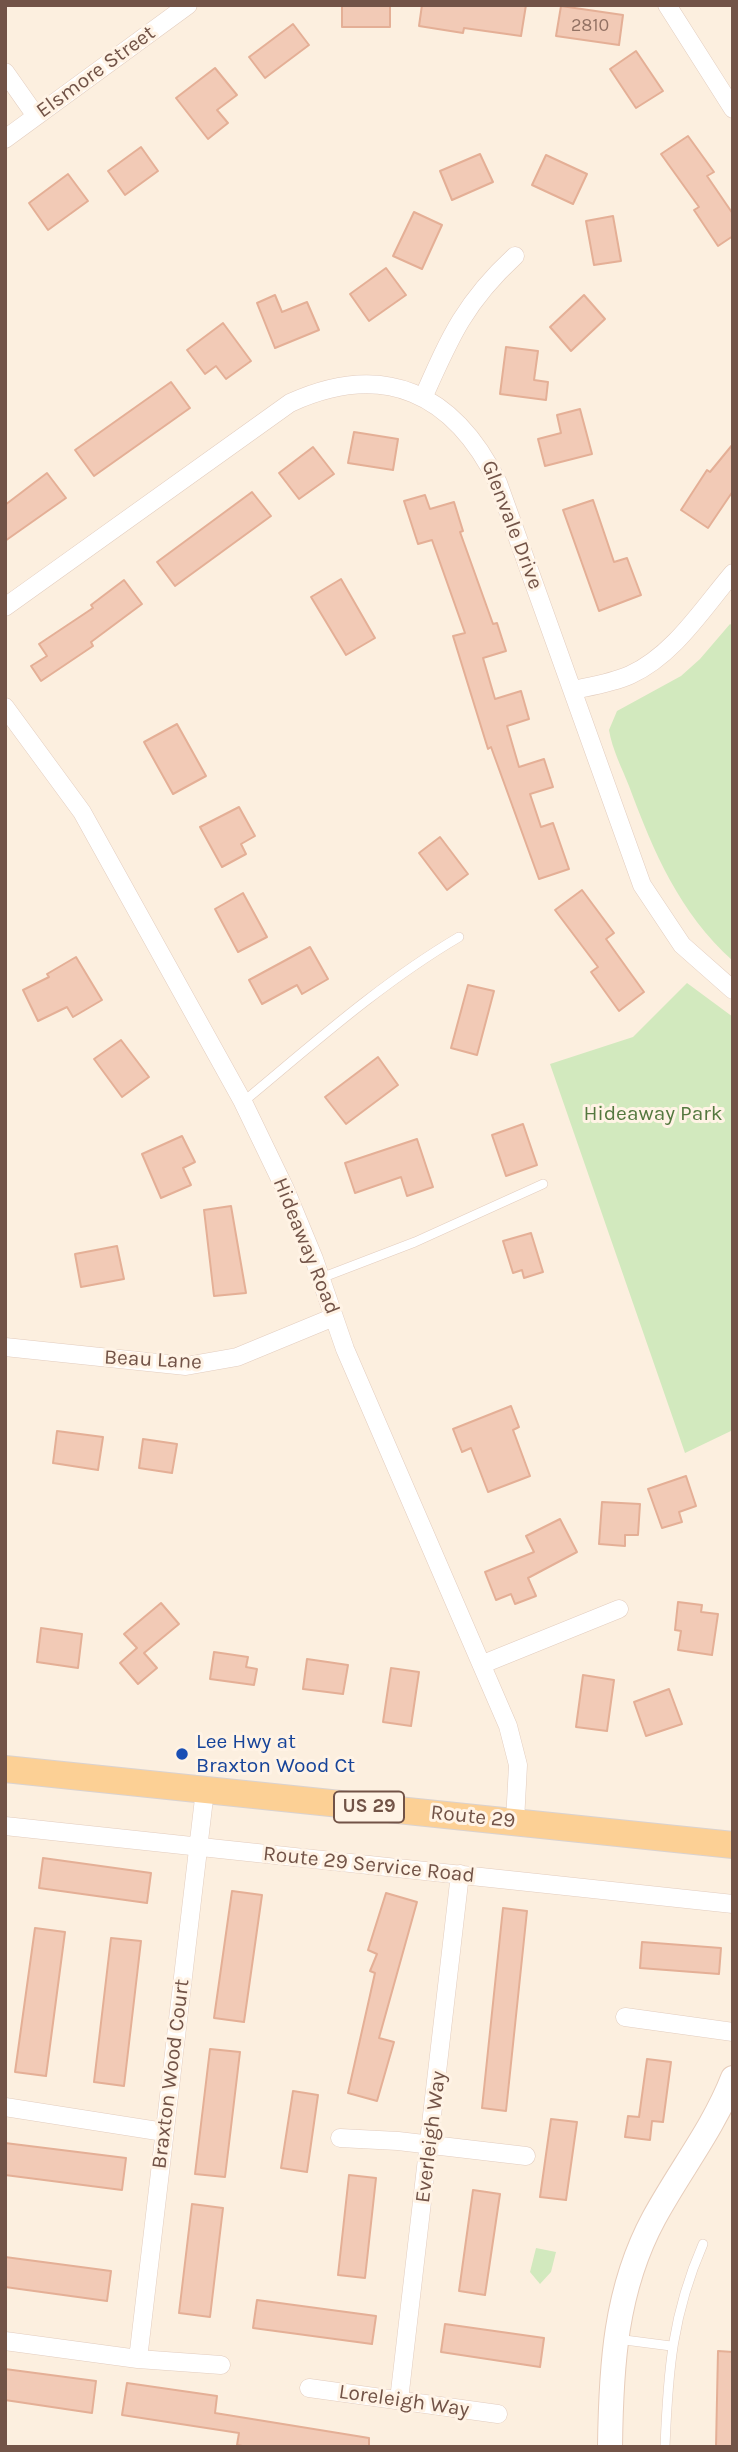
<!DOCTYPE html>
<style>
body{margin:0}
#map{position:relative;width:738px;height:2452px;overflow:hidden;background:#fcefdf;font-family:Karla,sans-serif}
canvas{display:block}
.frame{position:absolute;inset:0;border:7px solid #725347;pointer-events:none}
</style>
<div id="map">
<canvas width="738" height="2452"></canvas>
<div class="frame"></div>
</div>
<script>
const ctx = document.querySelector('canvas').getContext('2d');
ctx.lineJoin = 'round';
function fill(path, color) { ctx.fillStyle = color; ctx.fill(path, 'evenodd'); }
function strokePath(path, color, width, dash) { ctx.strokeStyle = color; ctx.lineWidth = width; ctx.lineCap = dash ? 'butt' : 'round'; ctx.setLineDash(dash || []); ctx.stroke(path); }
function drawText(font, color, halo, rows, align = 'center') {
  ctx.font = font + ' Karla,sans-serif'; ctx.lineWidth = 6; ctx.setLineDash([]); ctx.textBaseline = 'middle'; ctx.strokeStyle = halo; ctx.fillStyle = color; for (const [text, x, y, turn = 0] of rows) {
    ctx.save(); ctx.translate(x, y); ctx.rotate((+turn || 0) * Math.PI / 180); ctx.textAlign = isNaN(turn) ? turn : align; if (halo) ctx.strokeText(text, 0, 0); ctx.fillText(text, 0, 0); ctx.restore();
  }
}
const green = new Path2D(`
 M 730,624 L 733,626 L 733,961 C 679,912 654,853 629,786 C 622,768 612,749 609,730 L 617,711 L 681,676 L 700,659 Z
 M 687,983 L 733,1017 L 733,1430 L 685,1453 L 550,1064 L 633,1037 Z
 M 536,2248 L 556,2252 L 551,2272 L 540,2284 L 530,2272 Z`);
const building = new Path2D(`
 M 342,5 L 390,5 L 390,27 L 342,27 Z
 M 422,5 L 526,5 L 521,36 L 464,28 L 463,33 L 419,26 Z
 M 561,6 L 623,15 L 619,45 L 556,36 Z
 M 293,24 L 309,45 L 265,78 L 249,57 Z
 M 636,51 L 663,91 L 636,108 L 610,69 Z
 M 215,68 L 237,95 L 217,110 L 228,123 L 208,139 L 176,98 Z
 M 688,136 L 714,172 L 707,176 L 733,214 L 733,236 L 718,246 L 694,210 L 699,207 L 661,154 Z
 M 141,147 L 158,171 L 125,195 L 108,171 Z
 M 480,154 L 493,182 L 452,200 L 440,171 Z
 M 546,155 L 587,174 L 573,204 L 532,185 Z
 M 68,174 L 88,201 L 48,230 L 29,203 Z
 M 414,212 L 442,225 L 422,269 L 393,256 Z
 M 613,216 L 621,261 L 594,265 L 586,221 Z
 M 386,268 L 406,295 L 369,321 L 350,294 Z
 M 275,295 L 282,312 L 307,302 L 319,330 L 275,348 L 257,303 Z
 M 584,295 L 605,319 L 571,351 L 550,327 Z
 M 223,323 L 251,361 L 226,379 L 216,366 L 205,374 L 187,350 Z
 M 506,347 L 538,351 L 534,380 L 548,382 L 546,400 L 500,394 Z
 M 171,382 L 190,408 L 94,476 L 75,450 Z
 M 580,409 L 592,454 L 545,466 L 538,439 L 561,433 L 557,415 Z
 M 354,432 L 398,439 L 393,470 L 348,463 Z
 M 733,444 L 733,491 L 708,528 L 681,510 L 707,470 L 710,472 Z
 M 313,447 L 334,474 L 299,499 L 279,473 Z
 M 47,473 L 66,498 L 5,541 L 5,505 Z
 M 252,492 L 271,516 L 175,586 L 157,562 Z
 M 425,495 L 430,509 L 454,502 L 463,531 L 460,532 L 493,624 L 497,623 L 506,651 L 483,658 L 495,699 L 521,691 L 529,719 L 507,726 L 519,767 L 544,759 L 553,787 L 530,794 L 541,827 L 553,823 L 569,869 L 539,879 L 491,747 L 488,749 L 453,636 L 465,633 L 432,540 L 418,544 L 404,501 Z
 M 593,500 L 614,562 L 627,558 L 641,595 L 599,611 L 563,510 Z
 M 341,579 L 375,638 L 346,655 L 311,597 Z
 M 124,580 L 142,604 L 91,642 L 93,646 L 41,681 L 31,666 L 47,656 L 39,644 L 93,608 L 91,605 Z
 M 177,724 L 206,776 L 173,794 L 144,742 Z
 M 239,807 L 255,836 L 241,844 L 246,854 L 222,867 L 200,827 Z
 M 440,837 L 468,874 L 447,890 L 419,853 Z
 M 582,890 L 614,933 L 606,939 L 644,992 L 619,1011 L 591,972 L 598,967 L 555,910 Z
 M 243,893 L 267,937 L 238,952 L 215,909 Z
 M 310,947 L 328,979 L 302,994 L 297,985 L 262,1004 L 249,980 Z
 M 76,957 L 102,1000 L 73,1017 L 67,1007 L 38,1021 L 23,990 L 49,977 L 47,974 Z
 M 468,985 L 494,991 L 477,1055 L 451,1048 Z
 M 121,1040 L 149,1077 L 122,1097 L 94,1059 Z
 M 378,1057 L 398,1085 L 346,1124 L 325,1097 Z
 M 523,1124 L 537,1165 L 506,1176 L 492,1135 Z
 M 182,1136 L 195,1162 L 183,1168 L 191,1185 L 161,1198 L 142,1154 Z
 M 417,1139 L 433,1187 L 407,1196 L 401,1177 L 355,1193 L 345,1163 Z
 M 231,1206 L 246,1293 L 214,1296 L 204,1210 Z
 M 531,1233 L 543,1272 L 524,1278 L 522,1270 L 513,1273 L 503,1241 Z
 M 117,1246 L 124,1279 L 81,1287 L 75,1254 Z
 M 511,1406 L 519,1427 L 513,1430 L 530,1476 L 488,1492 L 471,1448 L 462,1452 L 453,1429 Z
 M 57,1431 L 103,1437 L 98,1470 L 53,1463 Z
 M 143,1439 L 177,1444 L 172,1473 L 139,1468 Z
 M 686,1476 L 696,1506 L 679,1512 L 682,1522 L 662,1528 L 648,1489 Z
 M 602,1502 L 640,1504 L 638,1535 L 625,1535 L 625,1546 L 599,1544 Z
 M 560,1519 L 577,1552 L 528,1578 L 536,1596 L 515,1604 L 511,1594 L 496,1600 L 485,1572 L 534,1552 L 526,1536 Z
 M 678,1602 L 702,1605 L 701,1612 L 718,1614 L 712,1655 L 678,1650 L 681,1631 L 675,1630 Z
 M 161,1603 L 179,1624 L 144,1653 L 157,1668 L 138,1684 L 120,1663 L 137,1648 L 124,1634 Z
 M 41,1628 L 82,1634 L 78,1668 L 37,1662 Z
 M 214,1652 L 248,1657 L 246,1667 L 257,1669 L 254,1685 L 210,1679 Z
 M 307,1659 L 348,1665 L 343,1694 L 303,1689 Z
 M 391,1668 L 419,1672 L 411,1726 L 383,1722 Z
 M 583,1675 L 614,1680 L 607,1731 L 576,1727 Z
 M 669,1689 L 682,1724 L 646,1736 L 634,1702 Z
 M 43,1858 L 151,1873 L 147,1903 L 39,1888 Z
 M 232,1891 L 262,1895 L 244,2022 L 214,2018 Z
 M 386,1893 L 417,1902 L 379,2038 L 394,2042 L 377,2101 L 348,2093 L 375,1973 L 370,1971 L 377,1954 L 368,1950 Z
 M 503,1908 L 527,1911 L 506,2111 L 482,2108 Z
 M 35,1928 L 65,1932 L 46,2076 L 15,2072 Z
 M 111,1938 L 141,1941 L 124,2086 L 94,2082 Z
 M 642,1942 L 721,1948 L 719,1974 L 640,1968 Z
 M 210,2049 L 240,2052 L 225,2177 L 195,2174 Z
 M 647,2059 L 671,2062 L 663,2122 L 652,2121 L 650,2140 L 625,2137 L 628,2116 L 639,2117 Z
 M 293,2091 L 318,2095 L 307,2172 L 281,2168 Z
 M 551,2119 L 577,2122 L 566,2200 L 540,2197 Z
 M 5,2143 L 126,2158 L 122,2190 L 5,2175 Z
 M 349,2175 L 376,2178 L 365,2278 L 338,2275 Z
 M 473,2190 L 500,2194 L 485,2295 L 459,2291 Z
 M 192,2204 L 223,2208 L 210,2317 L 179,2313 Z
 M 5,2257 L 111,2271 L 107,2301 L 5,2287 Z
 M 257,2300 L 376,2316 L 372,2344 L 253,2328 Z
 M 445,2324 L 544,2338 L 540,2367 L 441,2352 Z
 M 718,2351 L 733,2352 L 733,2447 L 716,2447 Z
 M 5,2369 L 96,2381 L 92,2413 L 5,2400 Z
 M 127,2383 L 217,2396 L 215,2413 L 369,2438 L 369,2447 L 248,2447 L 237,2445 L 239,2433 L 122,2415 Z`);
const lane = new Path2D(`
 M 243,1102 C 313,1044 381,983 459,937
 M 321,1278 L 415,1242 L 543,1184
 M 617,2339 L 671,2346
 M 665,2447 C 668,2371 672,2315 703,2244`);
const street = new Path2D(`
 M 667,5 L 733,109
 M 5,72 L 36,116
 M 5,139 L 188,5
 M 423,398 C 450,337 465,302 515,256
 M 5,607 L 290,403 C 384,360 454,393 498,483 L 642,885 L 682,945 L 733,990
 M 573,690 C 592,686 612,683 630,675 C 674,655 703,608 733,573
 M 5,707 L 82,812 L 243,1102 L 285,1189 L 314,1259 L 345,1349 L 508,1726 L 518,1765 L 515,1821
 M 5,1347 L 186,1366 L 237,1357 L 334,1317
 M 483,1664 L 619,1609
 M 5,1826 L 733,1904
 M 625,2017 L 733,2032
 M 5,2107 L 164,2132
 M 340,2138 L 398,2141 L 526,2156
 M 5,2341 L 138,2359 L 205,1790
 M 138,2359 L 221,2365
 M 309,2388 L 498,2414
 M 399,2400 L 460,1874`);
const secondary = new Path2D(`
 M 610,2447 C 611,2367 615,2290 654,2218 C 680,2170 713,2129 733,2078`);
const primary = new Path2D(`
 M 5,1769 L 733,1845`);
const markers = [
 [182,1754,7,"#1a4fb4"]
];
const numberNames = [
 ["2810",590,26]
];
const shields = [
 [369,1807,70]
];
const shieldNames = [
 ["US 29",369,1807]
];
const streetNames = [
 ["Elsmore Street",96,72,-36],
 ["Glenvale Drive",512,525,69],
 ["Hideaway Road",306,1246,68],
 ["Beau Lane",153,1360,3],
 ["Route 29",473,1817,6],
 ["Route 29 Service Road",369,1865,6],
 ["Braxton Wood Court",171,2074,-83],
 ["Everleigh Way",431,2137,-83],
 ["Loreleigh Way",404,2401,8]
];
const parkNames = [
 ["Hideaway Park",653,1114]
];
const transitNames = [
 ["Lee Hwy at",196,1742],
 ["Braxton Wood Ct",196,1766]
];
fill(green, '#d2e9be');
fill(building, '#f2cab6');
strokePath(building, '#e4af96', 2);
strokePath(lane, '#e2ccbe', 10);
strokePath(street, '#e2ccbe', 19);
strokePath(secondary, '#e7cdbb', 26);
strokePath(primary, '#dad2cf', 28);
strokePath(lane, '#fff', 9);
strokePath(street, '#fff', 18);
strokePath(secondary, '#fff', 24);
strokePath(primary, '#fcd095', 26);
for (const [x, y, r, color] of markers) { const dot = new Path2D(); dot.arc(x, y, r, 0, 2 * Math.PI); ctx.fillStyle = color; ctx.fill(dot); strokePath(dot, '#fff3e5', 2.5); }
drawText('18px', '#927163', null, numberNames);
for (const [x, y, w] of shields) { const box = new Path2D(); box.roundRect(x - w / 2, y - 15.5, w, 31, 5); ctx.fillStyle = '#fff3e5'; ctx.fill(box); strokePath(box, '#725347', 2); }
drawText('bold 19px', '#725347', null, shieldNames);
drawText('21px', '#725347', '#fff3e5', streetNames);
drawText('21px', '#54783f', '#fff3e5', parkNames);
drawText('21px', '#164399', '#fff3e5', transitNames, 'left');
</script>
